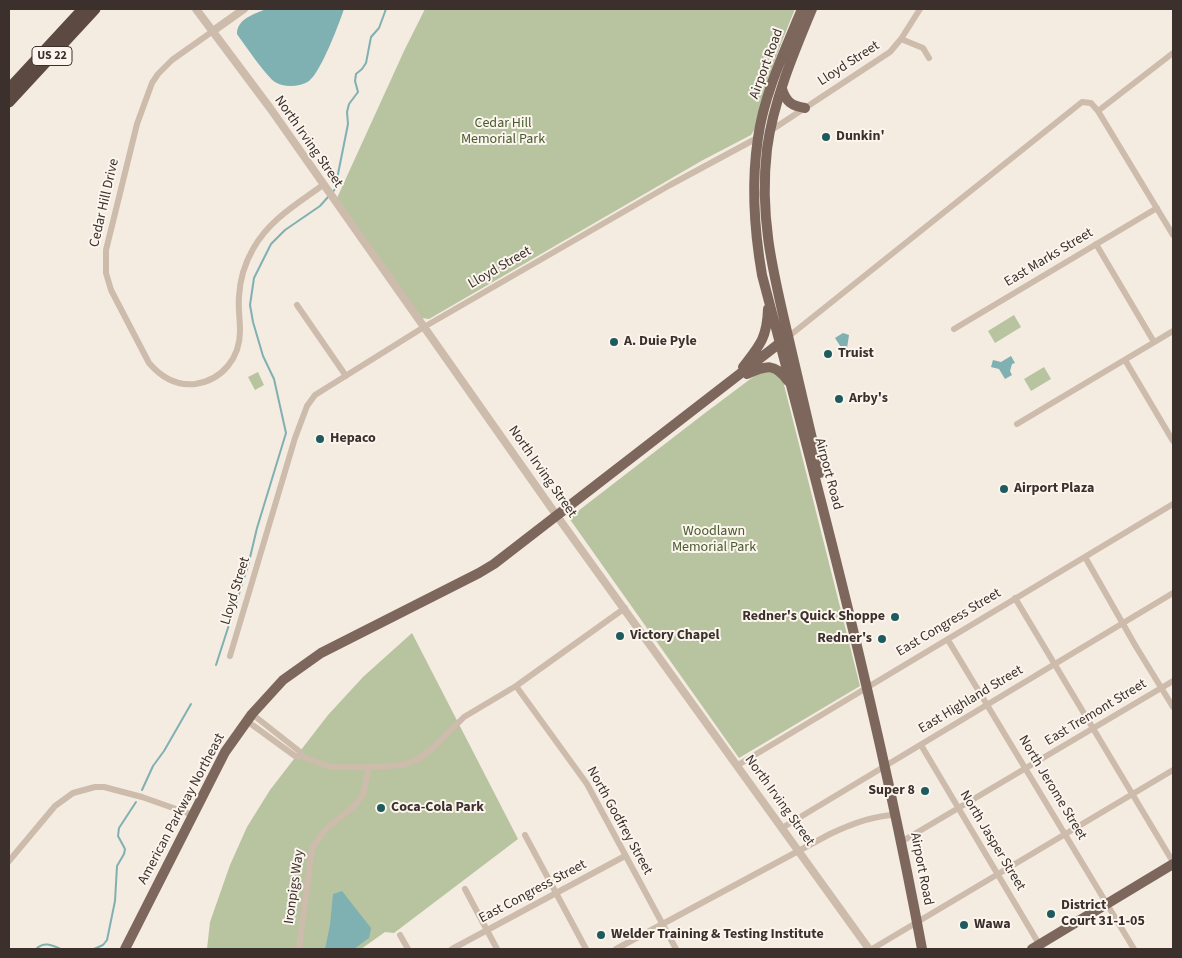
<!DOCTYPE html>
<style>
body{margin:0}
#map{position:relative;width:1182px;height:958px;overflow:hidden;background:#f4ebe1;font-family:"Source Sans 3",sans-serif}
canvas{display:block}
.frame{position:absolute;inset:0;border:10px solid #3b302b;pointer-events:none}
</style>
<div id="map">
<canvas width="1182" height="958"></canvas>
<div class="frame"></div>
</div>
<script>
const ctx = document.querySelector('canvas').getContext('2d');
ctx.lineJoin = 'round';
function fill(path, color) { ctx.fillStyle = color; ctx.fill(path, 'evenodd'); }
function strokePath(path, color, width, dash) { ctx.strokeStyle = color; ctx.lineWidth = width; ctx.lineCap = dash ? 'butt' : 'round'; ctx.setLineDash(dash || []); ctx.stroke(path); }
function drawText(font, color, halo, rows, align = 'center') {
  ctx.font = font + ' "Source Sans 3",sans-serif'; ctx.lineWidth = 4; ctx.setLineDash([]); ctx.textBaseline = 'middle'; ctx.strokeStyle = halo; ctx.fillStyle = color; for (const [text, x, y, turn = 0] of rows) {
    ctx.save(); ctx.translate(x, y); ctx.rotate((+turn || 0) * Math.PI / 180); ctx.textAlign = isNaN(turn) ? turn : align; if (halo) ctx.strokeText(text, 0, 0); ctx.fillText(text, 0, 0); ctx.restore();
  }
}
const green = new Path2D(`
 M 425,9 L 795,9 C 778,50 765,86 755,129 L 751,135 L 703,160 L 429,319 L 421,318 L 337,198 L 404,51 Z
 M 1014,315 L 1021,327 L 995,343 L 988,331 Z
 M 1044,367 L 1051,379 L 1031,391 L 1024,379 Z
 M 761,371 L 776,372 L 783,381 L 860,686 L 739,758 L 569,518 L 705,413 Z
 M 258,372 L 264,385 L 255,390 L 248,377 Z
 M 412,633 L 518,839 L 394,933 L 385,932 L 361,949 L 207,949 L 210,922 L 230,865 L 247,827 L 270,790 L 328,715 L 363,677 Z`);
const water = new Path2D(`
 M 266,9 L 344,9 C 339,24 321,72 309,81 C 300,87 284,88 275,82 C 267,77 244,44 237,34 C 237,19 254,14 266,9 Z
 M 843,333 L 849,335 L 846,355 L 835,338 Z
 M 1011,356 L 1015,363 L 1012,364 L 1010,371 L 1012,375 L 1005,379 L 999,369 L 991,367 L 993,360 L 1001,362 Z
 M 342,891 L 371,928 L 369,938 L 354,949 L 325,949 L 330,925 L 333,894 Z`);
const stream = new Path2D(`
 M 332,193 L 335,189 L 348,124 L 347,112 L 349,104 L 358,92 L 355,81 L 356,74 L 362,69 L 366,63 L 371,37 L 379,28 L 386,9
 M 216,665 L 248,566 L 257,528 L 286,433 L 274,379 L 263,356 L 253,322 L 250,305 L 254,278 L 271,244 L 285,230 L 320,206 L 328,197
 M 142,790 L 153,766 L 164,751 L 191,704
 M 36,949 C 44,941 52,945 61,949
 M 94,949 L 103,945 L 107,940 L 115,901 L 117,866 L 124,854 L 125,849 L 118,836 L 119,828 L 136,802`);
const minor = new Path2D(`
 M 213,31 L 172,60 L 158,74 L 152,83 L 137,124 L 106,250 L 106,273 L 111,290 L 149,363 C 161,377 177,386 195,384 C 223,380 240,357 240,331 C 240,319 238,308 239,296 C 240,280 245,263 253,249 C 269,220 297,204 323,185
 M 901,39 L 923,48 L 929,58
 M 1098,111 L 1173,53
 M 770,131 L 890,52 L 901,39 L 920,9
 M 1096,244 L 1154,342
 M 297,305 L 346,376
 M 954,329 L 1157,208
 M 788,337 L 1082,102 L 1091,103 L 1098,111 L 1173,235
 M 1125,360 L 1173,441
 M 1017,424 L 1173,331
 M 1085,557 L 1135,645 L 1173,707
 M 1015,598 L 1173,862
 M 948,640 L 1134,949
 M 230,656 L 295,438 L 307,406 L 315,395 L 424,327 L 670,185 L 759,137
 M 516,686 L 587,784 L 676,949
 M 252,714 L 299,751 L 303,757
 M 247,721 L 295,756 L 303,757 L 331,767 L 369,767 L 363,795 L 354,806 L 325,830 L 312,848 L 299,949
 M 921,745 L 1042,949
 M 738,765 L 1173,504
 M 369,767 L 402,765 L 417,760 L 434,747 L 464,717 L 516,686 L 625,608
 M 782,828 L 1173,593
 M 525,835 L 586,949
 M 901,842 L 1173,681
 M 9,861 L 55,806 L 73,793 L 95,787 L 104,787 L 142,797 L 193,815
 M 465,889 L 497,949
 M 400,935 L 408,949
 M 452,949 L 625,856
 M 616,949 L 830,834 C 849,825 874,815 896,815
 M 872,949 L 1173,770`);
const tertiary = new Path2D(`
 M 196,9 L 270,108 L 557,516 L 869,949
 M 213,31 L 244,9`);
const primary = new Path2D(`
 M 802,9 C 785,50 764,94 758,138 C 751,184 754,229 762,275 C 821,498 880,722 922,949
 M 812,9 C 794,52 773,102 767,149 C 759,217 773,272 788,336 C 799,382 809,427 820,473
 M 782,89 C 786,102 792,106 805,108
 M 743,367 C 760,345 767,338 768,309
 M 747,374 C 767,365 775,363 788,381
 M 125,949 L 225,752 L 252,714 L 283,680 L 321,653 L 479,573 L 494,564 L 785,339
 M 1032,949 L 1173,864`);
const motorway = new Path2D(`
 M 9,89 L 83,9
 M 9,102 L 95,9`);
const markers = [
 [826,137,5,"#1f5a5e"],
 [614,342,5,"#1f5a5e"],
 [828,354,5,"#1f5a5e"],
 [839,399,5,"#1f5a5e"],
 [320,439,5,"#1f5a5e"],
 [1004,489,5,"#1f5a5e"],
 [895,617,5,"#1f5a5e"],
 [620,636,5,"#1f5a5e"],
 [882,639,5,"#1f5a5e"],
 [925,791,5,"#1f5a5e"],
 [381,808,5,"#1f5a5e"],
 [1051,914,5,"#1f5a5e"],
 [964,925,5,"#1f5a5e"],
 [601,935,5,"#1f5a5e"]
];
const shields = [
 [52,56,40]
];
const shieldNames = [
 ["US 22",52,56]
];
const streetNames = [
 ["Airport Road",767,64,-70],
 ["Lloyd Street",849,64,-33],
 ["North Irving Street",308,142,55],
 ["Cedar Hill Drive",105,203,-77],
 ["East Marks Street",1049,258,-31],
 ["Lloyd Street",500,268,-30],
 ["North Irving Street",542,472,55],
 ["Airport Road",828,474,75],
 ["Lloyd Street",236,591,-73],
 ["East Congress Street",949,623,-31],
 ["East Highland Street",971,700,-31],
 ["East Tremont Street",1096,713,-31],
 ["North Jerome Street",1052,788,59],
 ["North Irving Street",779,801,54],
 ["American Parkway Northeast",182,809,-62],
 ["North Godfrey Street",619,821,61],
 ["North Jasper Street",992,841,59],
 ["Airport Road",921,869,79],
 ["Ironpigs Way",295,887,-82],
 ["East Congress Street",533,892,-28]
];
const parkNames = [
 ["Cedar Hill",503,124],
 ["Memorial Park",503,140],
 ["Woodlawn",714,532],
 ["Memorial Park",714,548]
];
const poiNames = [
 ["Dunkin'",836,137],
 ["A. Duie Pyle",624,342],
 ["Truist",838,354],
 ["Arby's",849,399],
 ["Hepaco",330,439],
 ["Airport Plaza",1014,489],
 ["Redner's Quick Shoppe",885,617,"right"],
 ["Victory Chapel",630,636],
 ["Redner's",872,639,"right"],
 ["Super 8",915,791,"right"],
 ["Coca-Cola Park",391,808],
 ["District",1061,906],
 ["Court 31-1-05",1061,922],
 ["Wawa",974,925],
 ["Welder Training & Testing Institute",611,935]
];
fill(green, '#b8c4a0');
fill(water, '#7fb0b2');
strokePath(stream, '#7fb0b2', 2);
strokePath(minor, '#cdbbac', 6);
strokePath(tertiary, '#cdbbac', 8);
strokePath(primary, '#7d675c', 10);
strokePath(motorway, '#5c4a42', 11);
for (const [x, y, r, color] of markers) { const dot = new Path2D(); dot.arc(x, y, r, 0, 2 * Math.PI); ctx.fillStyle = color; ctx.fill(dot); strokePath(dot, '#fbf5ee', 2); }
for (const [x, y, w] of shields) { const box = new Path2D(); box.roundRect(x - w / 2, y - 9.5, w, 19, 4); ctx.fillStyle = '#fbf5ee'; ctx.fill(box); strokePath(box, '#3b302b', 1); }
drawText('bold 12px', '#3b302b', null, shieldNames);
drawText('14px', '#3b302b', '#fbf5ee', streetNames);
drawText('14px', '#4a5a2e', '#fbf5ee', parkNames);
drawText('bold 14px', '#3b302b', '#fbf5ee', poiNames, 'left');
</script>
